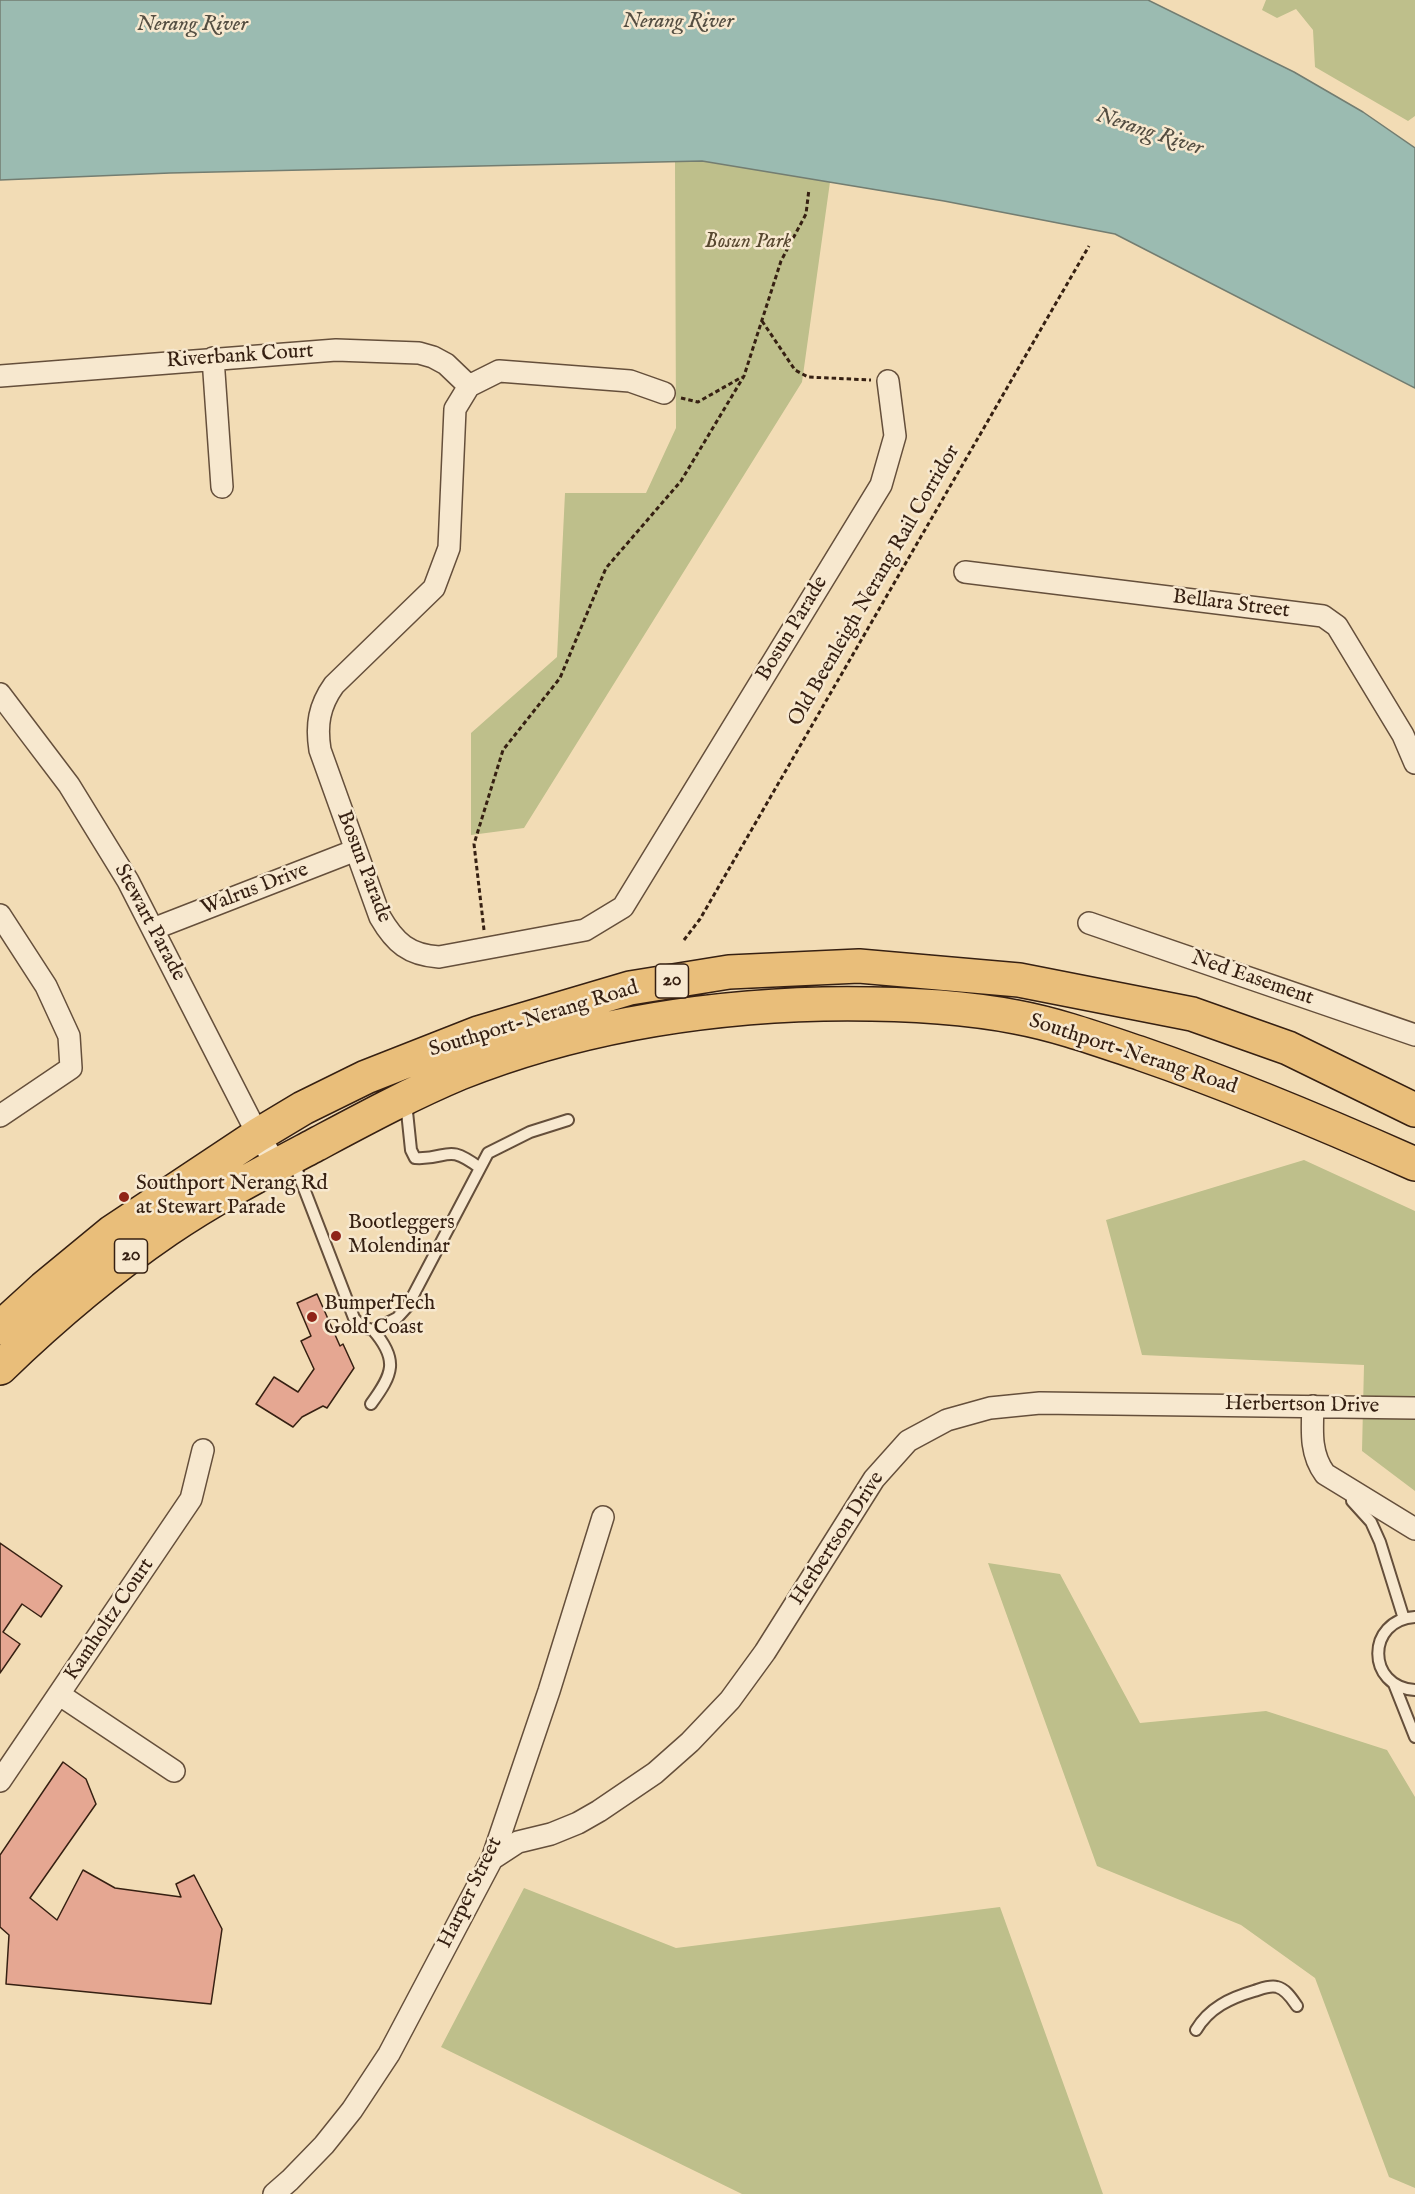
<!DOCTYPE html>
<style>
body{margin:0}
canvas{display:block;background:#f2dcb5}
</style>
<canvas width="1415" height="2194"></canvas>
<script>
const ctx = document.querySelector('canvas').getContext('2d');
ctx.lineJoin = 'round';
function fill(path, color) { ctx.fillStyle = color; ctx.fill(path, 'evenodd'); }
function strokePath(path, color, width, dash) { ctx.strokeStyle = color; ctx.lineWidth = width; ctx.lineCap = dash ? 'butt' : 'round'; ctx.setLineDash(dash || []); ctx.stroke(path); }
function drawText(font, color, halo, rows, align = 'center') {
  ctx.font = font + ' "IM FELL English",serif'; ctx.lineWidth = 5; ctx.setLineDash([]); ctx.textBaseline = 'middle'; ctx.strokeStyle = halo; ctx.fillStyle = color; for (const [text, x, y, turn = 0] of rows) {
    ctx.save(); ctx.translate(x, y); ctx.rotate((+turn || 0) * Math.PI / 180); ctx.textAlign = isNaN(turn) ? turn : align; if (halo) ctx.strokeText(text, 0, 0); ctx.fillText(text, 0, 0); ctx.restore();
  }
}
const green = new Path2D(`
 M 1266,0 L 1415,0 L 1415,116 L 1408,121 L 1315,67 L 1313,30 L 1296,9 L 1277,18 L 1262,10 Z
 M 702,161 L 830,182 L 802,382 L 524,828 L 471,835 L 471,733 L 557,657 L 565,493 L 646,493 L 676,428 L 675,162 Z
 M 1304,1160 L 1415,1211 L 1415,1491 L 1362,1451 L 1364,1365 L 1142,1355 L 1106,1220 Z
 M 988,1563 L 1060,1574 L 1140,1723 L 1266,1711 L 1387,1750 L 1415,1797 L 1415,2188 L 1389,2177 L 1315,1978 L 1241,1925 L 1097,1866 Z
 M 524,1888 L 676,1948 L 1000,1907 L 1103,2194 L 742,2194 L 441,2047 Z`);
const water = new Path2D(`
 M 0,0 L 1148,0 L 1294,72 L 1363,112 L 1415,148 L 1415,388 L 1115,234 L 944,201 L 702,161 L 170,173 L 0,180 Z`);
const building = new Path2D(`
 M 317,1294 L 340,1346 L 343,1344 L 354,1368 L 327,1408 L 323,1406 L 302,1417 L 293,1427 L 256,1404 L 274,1377 L 298,1392 L 314,1369 L 301,1341 L 311,1336 L 297,1303 Z
 M 0,1543 L 62,1586 L 41,1617 L 22,1604 L 3,1632 L 20,1644 L 0,1673 Z
 M 63,1762 L 86,1779 L 96,1804 L 30,1898 L 57,1920 L 83,1870 L 115,1888 L 181,1897 L 176,1884 L 194,1875 L 222,1929 L 211,2004 L 6,1984 L 9,1935 L 0,1927 L 0,1855 Z`);
const path = new Path2D(`
 M 762,321 L 795,370 L 808,377 L 871,380
 M 681,398 L 698,402 L 742,377
 M 484,930 L 474,844 L 503,750 L 560,678 L 606,568 L 681,481 L 744,376 L 781,261 L 806,214 L 809,189
 M 684,940 L 700,919 L 1089,246`);
const service = new Path2D(`
 M 406,1102 L 411,1150 L 415,1158 C 450,1160 445,1142 480,1168
 M 293,1160 L 354,1318 L 362,1327 L 373,1330 L 397,1318 L 407,1307 L 488,1153 L 530,1132 L 568,1120
 M 371,1404 C 393,1374 399,1360 373,1330
 M 1352,1493 L 1352,1501 L 1371,1522 L 1380,1542 L 1404,1619
 M 1415,1617 C 1366,1620 1366,1687 1415,1690
 M 1394,1684 L 1415,1737
 M 1196,2030 C 1209,2008 1230,1998 1254,1991 C 1261,1989 1269,1985 1277,1987 C 1286,1989 1292,1999 1297,2006`);
const minor = new Path2D(`
 M 213,358 L 222,487
 M 0,376 L 336,350 L 419,353 L 433,357 L 446,364 L 469,386
 M 664,393 L 630,381 L 499,371 L 469,386 L 455,409 L 449,548 L 434,588 L 334,685 C 319,706 316,725 320,750 L 380,917 C 395,943 409,955 439,957 L 585,930 L 623,907 L 881,485 L 895,436 L 888,381
 M 965,572 L 1323,616 L 1337,626 L 1403,735 L 1415,763
 M 0,694 L 69,785 L 128,881 L 258,1135 L 277,1165
 M 0,915 L 46,986 L 69,1036 L 71,1068 L 0,1116
 M 1089,923 L 1415,1035
 M 153,929 L 356,850
 M 1313,1406 C 1312,1431 1310,1454 1325,1474 L 1415,1529
 M 60,1695 L 174,1771
 M 0,1781 L 191,1499 L 203,1450
 M 492,1859 L 518,1842 L 551,1834 L 578,1823 L 599,1811 L 655,1773 L 690,1742 L 730,1700 L 765,1652 L 874,1479 L 908,1441 L 947,1420 L 990,1408 L 1040,1403 L 1415,1408
 M 274,2194 L 290,2180 L 324,2145 L 352,2110 L 389,2054 L 492,1859 L 549,1691 L 603,1517`);
const primary = new Path2D(`
 M 0,1328 L 44,1288 L 112,1232 L 258,1135 L 303,1108 L 366,1077 L 478,1033 L 630,988 L 729,972 L 859,966 L 1019,980 L 1192,1014 L 1288,1048 L 1415,1110
 M 0,1368 C 52,1318 107,1271 167,1230 C 212,1199 266,1171 315,1145 C 362,1120 410,1094 460,1073 C 576,1027 700,1007 823,1004 C 888,1003 953,1005 1016,1017 C 1059,1025 1100,1040 1142,1054 C 1235,1086 1325,1124 1415,1164`);
const markers = [
 [124,1197,6,"#8f2418"],
 [336,1236,6,"#8f2418"],
 [312,1317,6,"#8f2418"]
];
const shields = [
 [672,981,33],
 [131,1256,33]
];
const shieldNames = [
 ["20",672,981],
 ["20",131,1256]
];
const parkNames = [
 ["Bosun Park",748,243]
];
const streetNames = [
 ["Riverbank Court",240,357,-4],
 ["Old Beenleigh Nerang Rail Corridor",875,586,-60],
 ["Bellara Street",1231,605,7],
 ["Bosun Parade",793,629,-59],
 ["Bosun Parade",363,867,69],
 ["Walrus Drive",255,890,-21],
 ["Stewart Parade",149,923,62],
 ["Ned Easement",1252,979,19],
 ["Southport-Nerang Road",534,1020,-17],
 ["Southport-Nerang Road",1133,1055,18],
 ["Herbertson Drive",1302,1406,1],
 ["Herbertson Drive",838,1539,-57],
 ["Kamholtz Court",110,1620,-56],
 ["Harper Street",471,1893,-64]
];
const poiNames = [
 ["Southport Nerang Rd",136,1185],
 ["at Stewart Parade",136,1209],
 ["Bootleggers",348,1224],
 ["Molendinar",348,1248],
 ["BumperTech",324,1305],
 ["Gold Coast",324,1329]
];
const waterNames = [
 ["Nerang River",678,22],
 ["Nerang River",192,25],
 ["Nerang River",1149,133,18]
];
fill(green, '#bebf8b');
fill(water, '#9bbbb1');
strokePath(water, '#737d71', 1.5);
fill(building, '#e5a792');
strokePath(building, '#362012', 1.5);
strokePath(service, '#654f3b', 14);
strokePath(minor, '#654f3b', 24);
strokePath(primary, '#362012', 36);
strokePath(path, '#362012', 3, [4.5, 3]);
strokePath(service, '#f7e8cf', 10);
strokePath(minor, '#f7e8cf', 21);
strokePath(primary, '#e9be7a', 33);
for (const [x, y, r, color] of markers) { const dot = new Path2D(); dot.arc(x, y, r, 0, 2 * Math.PI); ctx.fillStyle = color; ctx.fill(dot); strokePath(dot, '#f7e8cf', 2); }
for (const [x, y, w] of shields) { const box = new Path2D(); box.roundRect(x - w / 2, y - 17, w, 34, 4.5); ctx.fillStyle = '#f7e8cf'; ctx.fill(box); strokePath(box, '#362012', 1.5); }
drawText('bold 20px', '#362012', null, shieldNames);
drawText('italic 21px', '#584830', '#f7e8cf', parkNames);
drawText('21px', '#362012', '#f7e8cf', streetNames);
drawText('21px', '#362012', '#f7e8cf', poiNames, 'left');
drawText('italic 22px', '#544e42', '#f7e8cf', waterNames);
</script>
